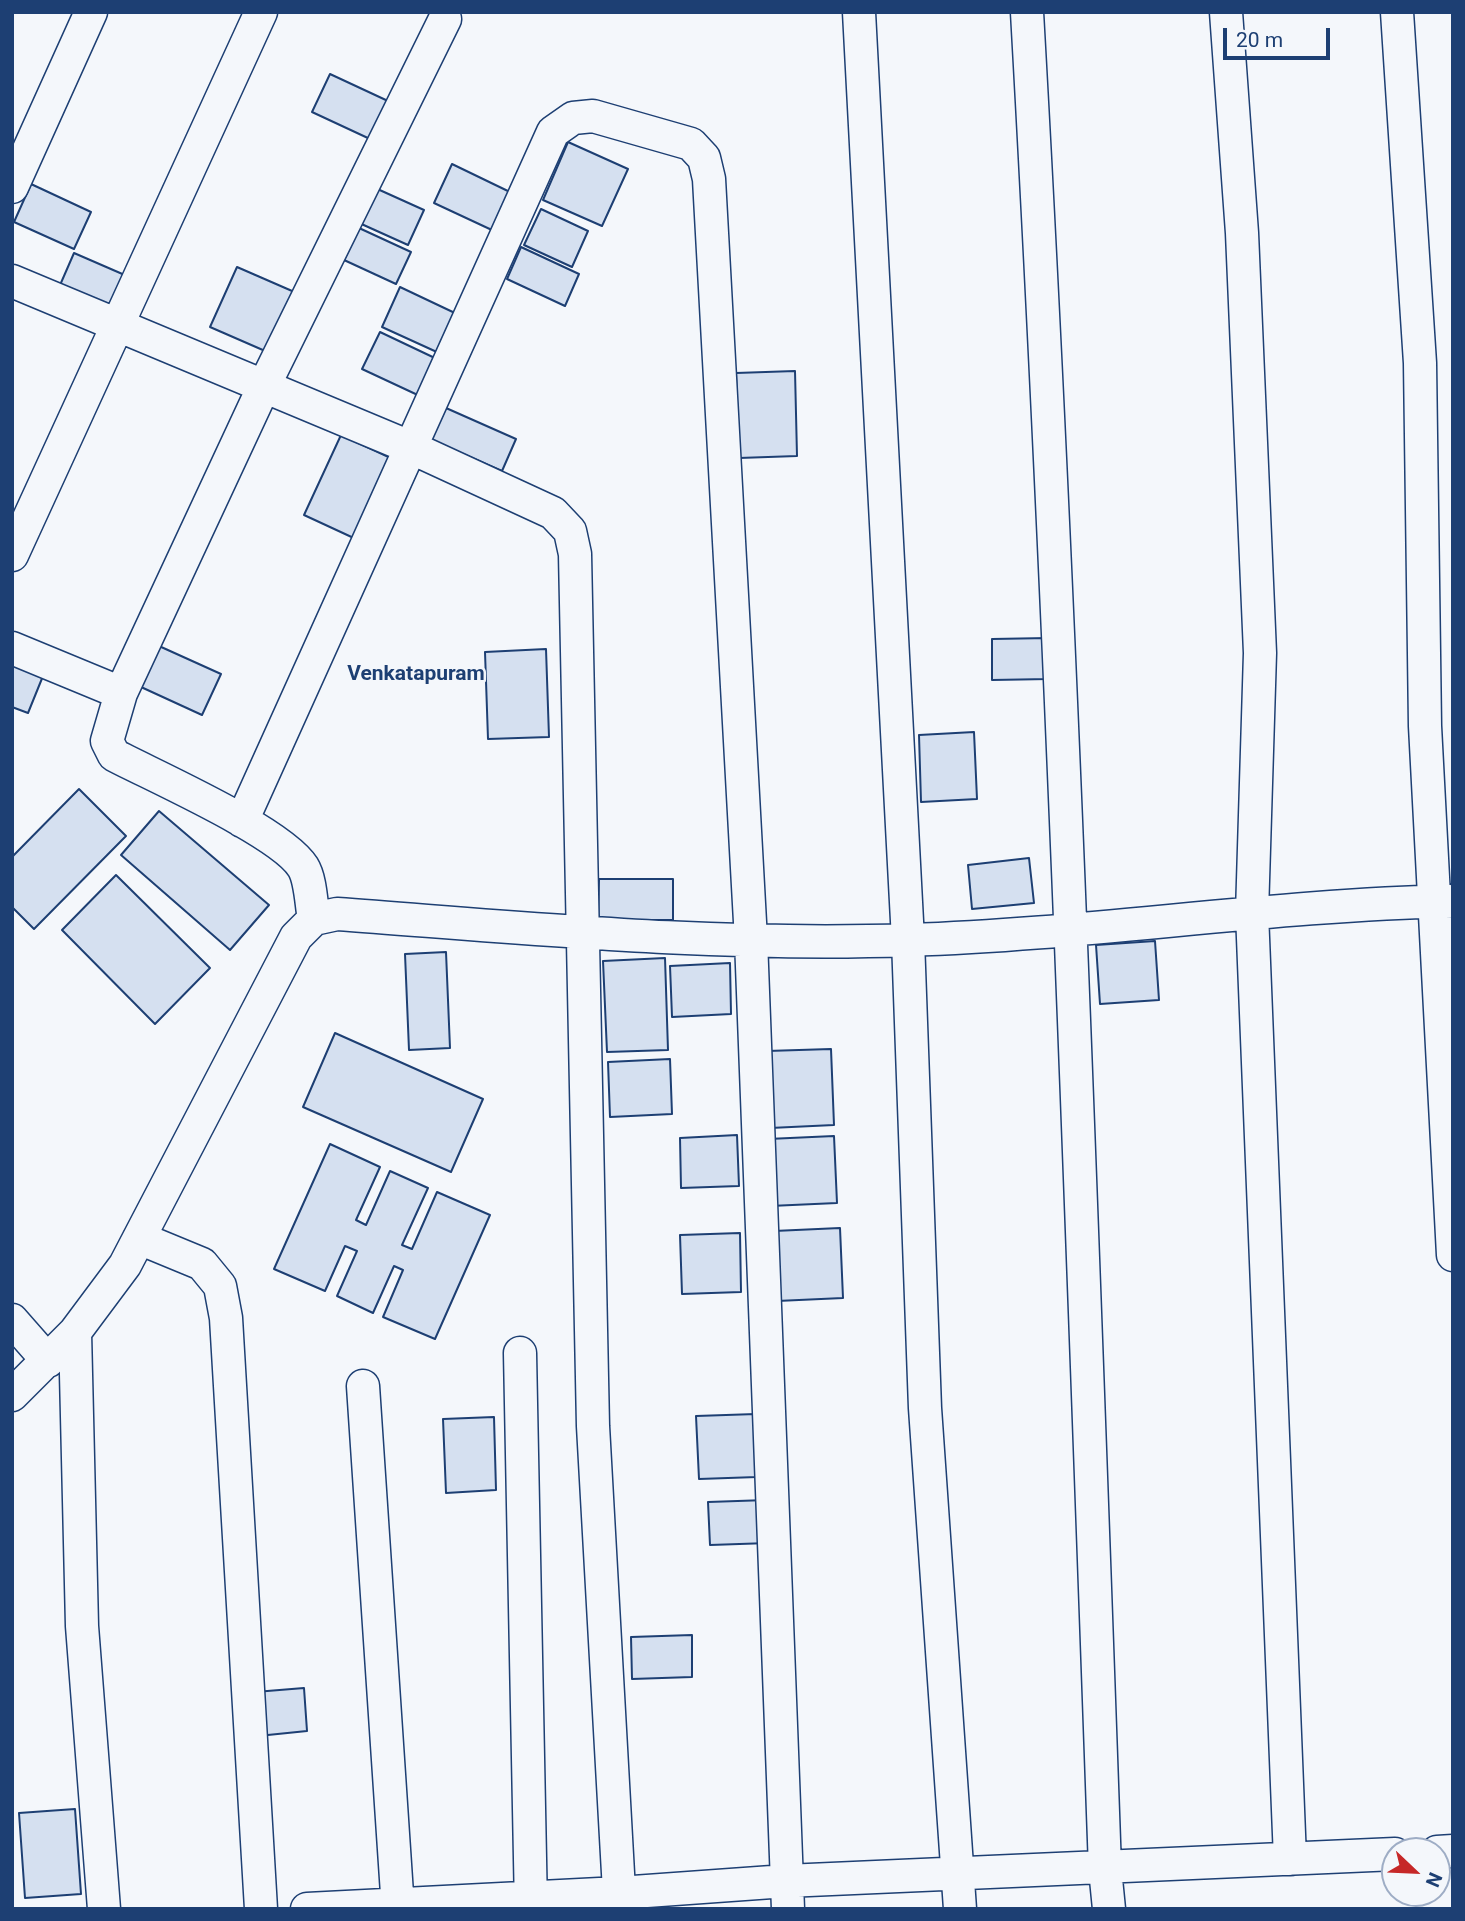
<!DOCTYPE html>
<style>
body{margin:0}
#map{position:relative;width:1465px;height:1921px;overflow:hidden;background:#f4f7fb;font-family:Roboto,sans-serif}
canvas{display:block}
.frame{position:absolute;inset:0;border:14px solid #1d3f73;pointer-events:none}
.north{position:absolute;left:1381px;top:1837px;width:70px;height:70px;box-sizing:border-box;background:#f4f7fb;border:2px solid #9eadc5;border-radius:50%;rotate:113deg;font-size:19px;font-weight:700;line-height:28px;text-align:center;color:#1d3f73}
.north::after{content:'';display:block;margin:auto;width:24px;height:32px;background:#c62828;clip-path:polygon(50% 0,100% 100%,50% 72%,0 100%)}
.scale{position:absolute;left:1223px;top:28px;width:107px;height:32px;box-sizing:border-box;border:4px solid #1d3f73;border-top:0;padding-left:9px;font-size:21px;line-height:24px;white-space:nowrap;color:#1d3f73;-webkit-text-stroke:5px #f4f7fb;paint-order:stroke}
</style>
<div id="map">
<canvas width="1465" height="1921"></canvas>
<div class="frame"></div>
<div class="north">N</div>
<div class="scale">20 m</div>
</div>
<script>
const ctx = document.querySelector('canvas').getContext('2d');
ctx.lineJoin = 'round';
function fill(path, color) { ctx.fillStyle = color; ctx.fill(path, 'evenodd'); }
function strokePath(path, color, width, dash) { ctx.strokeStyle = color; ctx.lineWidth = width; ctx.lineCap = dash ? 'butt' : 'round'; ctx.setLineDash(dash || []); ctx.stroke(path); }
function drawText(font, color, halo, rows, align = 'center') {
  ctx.font = font + ' Roboto,sans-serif'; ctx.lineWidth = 5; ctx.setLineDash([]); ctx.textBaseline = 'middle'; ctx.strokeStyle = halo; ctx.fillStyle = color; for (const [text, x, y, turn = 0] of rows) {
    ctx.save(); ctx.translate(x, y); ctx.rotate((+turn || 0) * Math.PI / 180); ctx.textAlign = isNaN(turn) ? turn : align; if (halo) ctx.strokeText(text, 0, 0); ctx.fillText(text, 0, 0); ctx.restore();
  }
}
const building = new Path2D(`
 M 330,74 L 388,101 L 370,139 L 312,112 Z
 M 568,142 L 628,169 L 602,226 L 543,200 Z
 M 452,164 L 512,193 L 494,231 L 434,203 Z
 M 31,184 L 91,212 L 74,249 L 14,222 Z
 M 373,187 L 424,210 L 408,245 L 357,222 Z
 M 541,209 L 588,231 L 572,267 L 524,245 Z
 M 359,228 L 411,252 L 396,284 L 344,260 Z
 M 521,247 L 579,274 L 565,306 L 507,279 Z
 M 74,253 L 127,276 L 109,315 L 57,292 Z
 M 237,267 L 299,294 L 272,354 L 210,327 Z
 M 400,287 L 457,314 L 439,353 L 382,327 Z
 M 380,332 L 439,360 L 422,397 L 362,369 Z
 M 795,371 L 797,456 L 739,458 L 736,373 Z
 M 446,408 L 516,439 L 502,471 L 431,440 Z
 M 341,435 L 395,460 L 358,540 L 304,515 Z
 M 1049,638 L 1049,679 L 992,680 L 992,639 Z
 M 159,646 L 221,674 L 202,715 L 141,687 Z
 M 546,649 L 549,737 L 488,739 L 485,652 Z
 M 12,663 L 43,676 L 28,713 L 12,707 Z
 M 974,732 L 977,799 L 921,802 L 919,735 Z
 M 79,789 L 126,836 L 34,929 L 12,907 L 12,857 Z
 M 159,811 L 269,905 L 230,950 L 121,855 Z
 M 1029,858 L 1034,903 L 972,909 L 968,865 Z
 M 116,875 L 210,968 L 155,1024 L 62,930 Z
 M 599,879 L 673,879 L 673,920 L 598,920 Z
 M 1155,941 L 1159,1000 L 1100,1004 L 1096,945 Z
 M 446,952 L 450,1048 L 409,1050 L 405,954 Z
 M 665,958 L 668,1050 L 607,1052 L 603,961 Z
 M 730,963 L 731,1014 L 672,1017 L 670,966 Z
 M 335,1033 L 483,1099 L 451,1172 L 303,1107 Z
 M 831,1049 L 834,1125 L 770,1128 L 767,1051 Z
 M 670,1059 L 672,1114 L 610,1117 L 608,1062 Z
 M 737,1135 L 739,1186 L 681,1188 L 680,1138 Z
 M 834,1136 L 837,1203 L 770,1206 L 768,1139 Z
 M 330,1144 L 380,1167 L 356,1220 L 366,1225 L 390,1171 L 428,1188 L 402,1245 L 412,1249 L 437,1192 L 490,1215 L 435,1339 L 383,1317 L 403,1270 L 394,1266 L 373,1313 L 337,1296 L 357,1251 L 345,1246 L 325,1291 L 274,1269 Z
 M 840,1228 L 843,1298 L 777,1301 L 774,1231 Z
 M 740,1233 L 741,1292 L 682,1294 L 680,1235 Z
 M 756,1414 L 757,1477 L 699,1479 L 696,1416 Z
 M 494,1417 L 496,1490 L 446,1493 L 443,1419 Z
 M 767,1500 L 769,1543 L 710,1545 L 708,1502 Z
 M 692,1635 L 692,1677 L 632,1679 L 631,1637 Z
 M 304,1688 L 307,1731 L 258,1736 L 255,1692 Z
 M 75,1809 L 81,1894 L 25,1898 L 19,1813 Z`);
const street = new Path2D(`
 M 859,12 L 908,940 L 925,1408 L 960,1909
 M 1027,12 C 1062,631 1083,1250 1105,1869 L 1109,1909
 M 1226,12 L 1242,233 L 1260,653 L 1252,913 L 1290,1859
 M 1397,12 L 1420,363 L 1425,726 L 1453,1255
 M 12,187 L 91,12
 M 12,281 L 412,448 L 553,513 L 570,531 L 575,554 L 593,1426 L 620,1909
 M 12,555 L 261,12
 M 12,648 L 121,693
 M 242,821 L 553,132 L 573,118 L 593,116 L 691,144 L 704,158 L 709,179 L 751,940 L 788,1909
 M 314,919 C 311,904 311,880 303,867 C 281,832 156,777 114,755 L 107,741 L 121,693 L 264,386 L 445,19
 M 139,1238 L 202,1264 L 220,1286 L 226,1318 L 261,1909
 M 12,1320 L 48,1361
 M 75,1332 L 82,1626 L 104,1909
 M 520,1353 L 531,1909
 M 363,1386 L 398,1909
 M 12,1395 L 75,1332 L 125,1265 L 296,937 L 314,919 L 337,914 C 527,928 719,947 909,940 C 1091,934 1271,905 1453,901
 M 1437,1852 L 1453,1851
 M 307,1909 L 619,1893 L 786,1881 L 1395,1854`);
const neighbourhoodNames = [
 ["Venkatapuram",416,675]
];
fill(building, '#d5e0f0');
strokePath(building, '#1d3f73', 2);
strokePath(street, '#1d3f73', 35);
strokePath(street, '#f4f7fb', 32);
drawText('bold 21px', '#1d3f73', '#f4f7fb', neighbourhoodNames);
</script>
